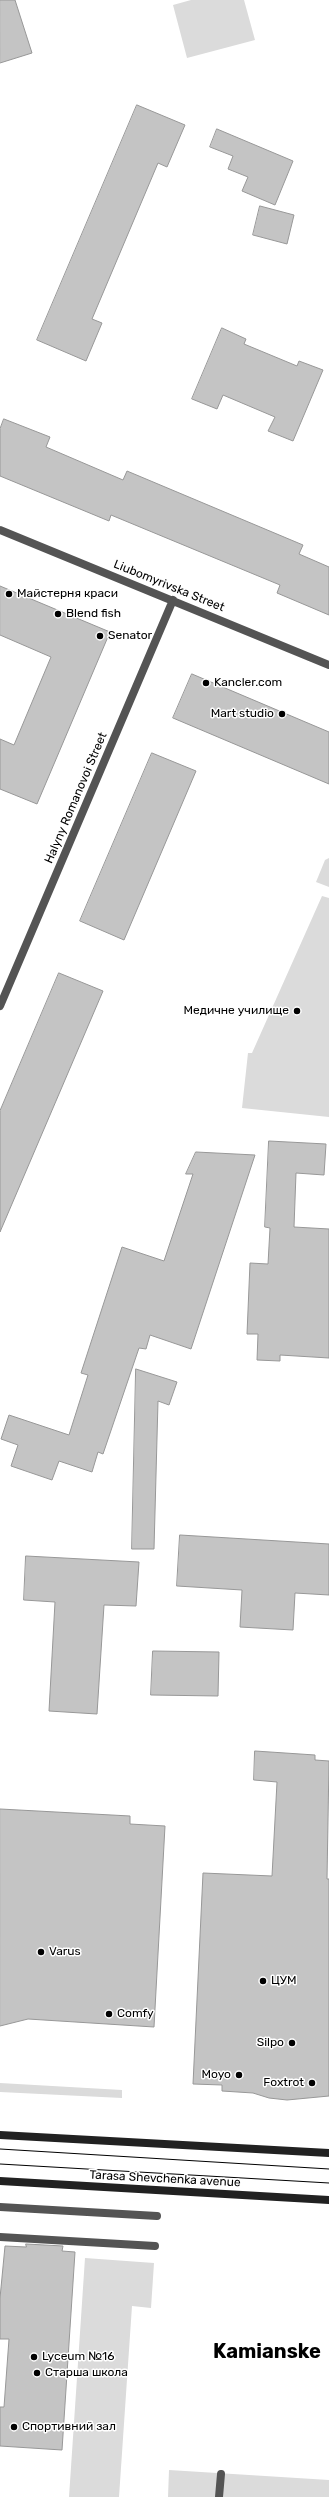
<!DOCTYPE html>
<meta charset="utf-8">
<style>
body{margin:0}
canvas{display:block;background:#fff}
</style>
<canvas width="329" height="2497"></canvas>
<script>
const ctx = document.querySelector('canvas').getContext('2d');
ctx.lineJoin = 'round';
function fill(path, color) { ctx.fillStyle = color; ctx.fill(path, 'evenodd'); }
function strokePath(path, color, width, dash) { ctx.strokeStyle = color; ctx.lineWidth = width; ctx.lineCap = dash ? 'butt' : 'round'; ctx.setLineDash(dash || []); ctx.stroke(path); }
function drawText(font, color, halo, rows, align = 'center') {
  ctx.font = font + ' Rubik,sans-serif'; ctx.lineWidth = 3; ctx.setLineDash([]); ctx.textBaseline = 'middle'; ctx.strokeStyle = halo; ctx.fillStyle = color; for (const [text, x, y, turn = 0] of rows) {
    ctx.save(); ctx.translate(x, y); ctx.rotate((+turn || 0) * Math.PI / 180); ctx.textAlign = isNaN(turn) ? turn : align; if (halo) ctx.strokeText(text, 0, 0); ctx.fillText(text, 0, 0); ctx.restore();
  }
}
const green = new Path2D(`
 M 191,0 L 244,0 L 255,40 L 187,58 L 173,5 Z
 M 329,858 L 329,887 L 316,882 L 325,860 Z
 M 322,896 L 329,898 L 329,1117 L 242,1108 L 248,1053 L 252,1053 Z
 M 0,2083 L 122,2090 L 122,2098 L 0,2092 Z
 M 85,2258 L 154,2263 L 151,2308 L 132,2306 L 119,2497 L 69,2497 Z
 M 169,2470 L 329,2480 L 329,2497 L 168,2497 Z`);
const building = new Path2D(`
 M 0,0 L 15,0 L 32,53 L 0,63 Z
 M 137,105 L 185,125 L 167,167 L 158,163 L 92,319 L 102,323 L 86,361 L 37,340 Z
 M 217,129 L 293,161 L 275,205 L 242,191 L 248,177 L 228,169 L 233,156 L 210,147 Z
 M 260,206 L 294,215 L 287,244 L 253,235 Z
 M 222,328 L 246,339 L 244,344 L 297,366 L 299,361 L 323,370 L 293,441 L 268,431 L 275,417 L 223,395 L 217,409 L 192,399 Z
 M 4,419 L 50,437 L 46,447 L 123,480 L 127,471 L 303,545 L 299,554 L 329,567 L 329,615 L 277,593 L 280,585 L 111,515 L 109,521 L 0,476 L 0,429 Z
 M 0,586 L 110,632 L 37,804 L 0,789 L 0,739 L 14,745 L 51,657 L 0,635 Z
 M 192,674 L 329,732 L 329,784 L 173,718 Z
 M 152,753 L 196,771 L 124,940 L 80,921 Z
 M 59,973 L 103,991 L 0,1232 L 0,1111 Z
 M 269,1141 L 326,1144 L 324,1175 L 296,1173 L 294,1227 L 329,1229 L 329,1358 L 280,1355 L 280,1361 L 257,1360 L 258,1334 L 247,1334 L 250,1263 L 268,1264 L 270,1228 L 265,1227 Z
 M 196,1152 L 255,1155 L 191,1349 L 150,1335 L 146,1349 L 139,1348 L 103,1454 L 98,1452 L 92,1472 L 59,1461 L 52,1480 L 11,1466 L 18,1445 L 1,1439 L 9,1415 L 69,1435 L 88,1375 L 81,1373 L 122,1247 L 164,1261 L 193,1174 L 186,1174 Z
 M 136,1369 L 177,1382 L 169,1405 L 158,1401 L 154,1549 L 132,1549 Z
 M 180,1535 L 329,1544 L 329,1595 L 295,1593 L 293,1630 L 240,1627 L 242,1590 L 177,1586 Z
 M 26,1556 L 139,1562 L 136,1606 L 104,1605 L 97,1714 L 49,1711 L 55,1602 L 24,1600 Z
 M 153,1651 L 219,1652 L 218,1696 L 151,1695 Z
 M 255,1751 L 315,1755 L 315,1760 L 329,1761 L 327,1879 L 329,1879 L 329,2096 L 287,2100 L 269,2098 L 253,2093 L 222,2091 L 222,2085 L 193,2084 L 203,1873 L 272,1876 L 277,1782 L 254,1780 Z
 M 0,1809 L 130,1816 L 130,1824 L 165,1826 L 154,2027 L 28,2019 L 0,2026 Z
 M 26,2244 L 63,2246 L 62,2251 L 75,2252 L 62,2450 L 0,2446 L 0,2407 L 4,2407 L 9,2339 L 0,2339 L 0,2298 L 5,2246 L 26,2247 Z`);
const street = new Path2D(`
 M 0,530 L 329,665
 M 0,1006 L 173,600
 M 0,2207 L 157,2216
 M 0,2237 L 155,2246
 M 219,2497 L 221,2474`);
const secondary = new Path2D(`
 M 0,2135 L 329,2153
 M 0,2181 L 329,2200`);
const tram = new Path2D(`
 M 0,2149 L 329,2169
 M 0,2164 L 329,2183`);
const markers = [
 [9,594,4,"#000"],
 [58,614,4,"#000"],
 [100,636,4,"#000"],
 [206,683,4,"#000"],
 [282,714,4,"#000"],
 [297,1011,4,"#000"],
 [41,1952,4,"#000"],
 [263,1981,4,"#000"],
 [109,2014,4,"#000"],
 [292,2043,4,"#000"],
 [239,2075,4,"#000"],
 [312,2083,4,"#000"],
 [34,2357,4,"#000"],
 [37,2373,4,"#000"],
 [14,2427,4,"#000"]
];
const streetNames = [
 ["Liubomyrivska Street",169,586,22],
 ["Halyny Romanovoi Street",76,798,-67],
 ["Tarasa Shevchenka avenue",165,2179,3]
];
const poiNames = [
 ["Майстерня краси",17,594],
 ["Blend fish",66,614],
 ["Senator",108,636],
 ["Kancler.com",214,683],
 ["Mart studio",274,714,"right"],
 ["Медичне училище",289,1011,"right"],
 ["Varus",49,1952],
 ["ЦУМ",271,1981],
 ["Comfy",117,2014],
 ["Silpo",284,2043,"right"],
 ["Moyo",231,2075,"right"],
 ["Foxtrot",304,2083,"right"],
 ["Lyceum №16",42,2357],
 ["Старша школа",45,2373],
 ["Спортивний зал",22,2427]
];
const townNames = [
 ["Kamianske",267,2352]
];
fill(green, '#dbdbdb');
fill(building, '#c4c4c4');
strokePath(building, '#989898', 1);
strokePath(street, '#545454', 8);
strokePath(secondary, '#212121', 8);
strokePath(tram, '#000', 1);
for (const [x, y, r, color] of markers) { const dot = new Path2D(); dot.arc(x, y, r, 0, 2 * Math.PI); ctx.fillStyle = color; ctx.fill(dot); strokePath(dot, '#fff', 1.5); }
drawText('12px', '#000', '#fff', streetNames);
drawText('12px', '#000', '#fff', poiNames, 'left');
drawText('bold 20px', '#000', '#fff', townNames);
</script>
